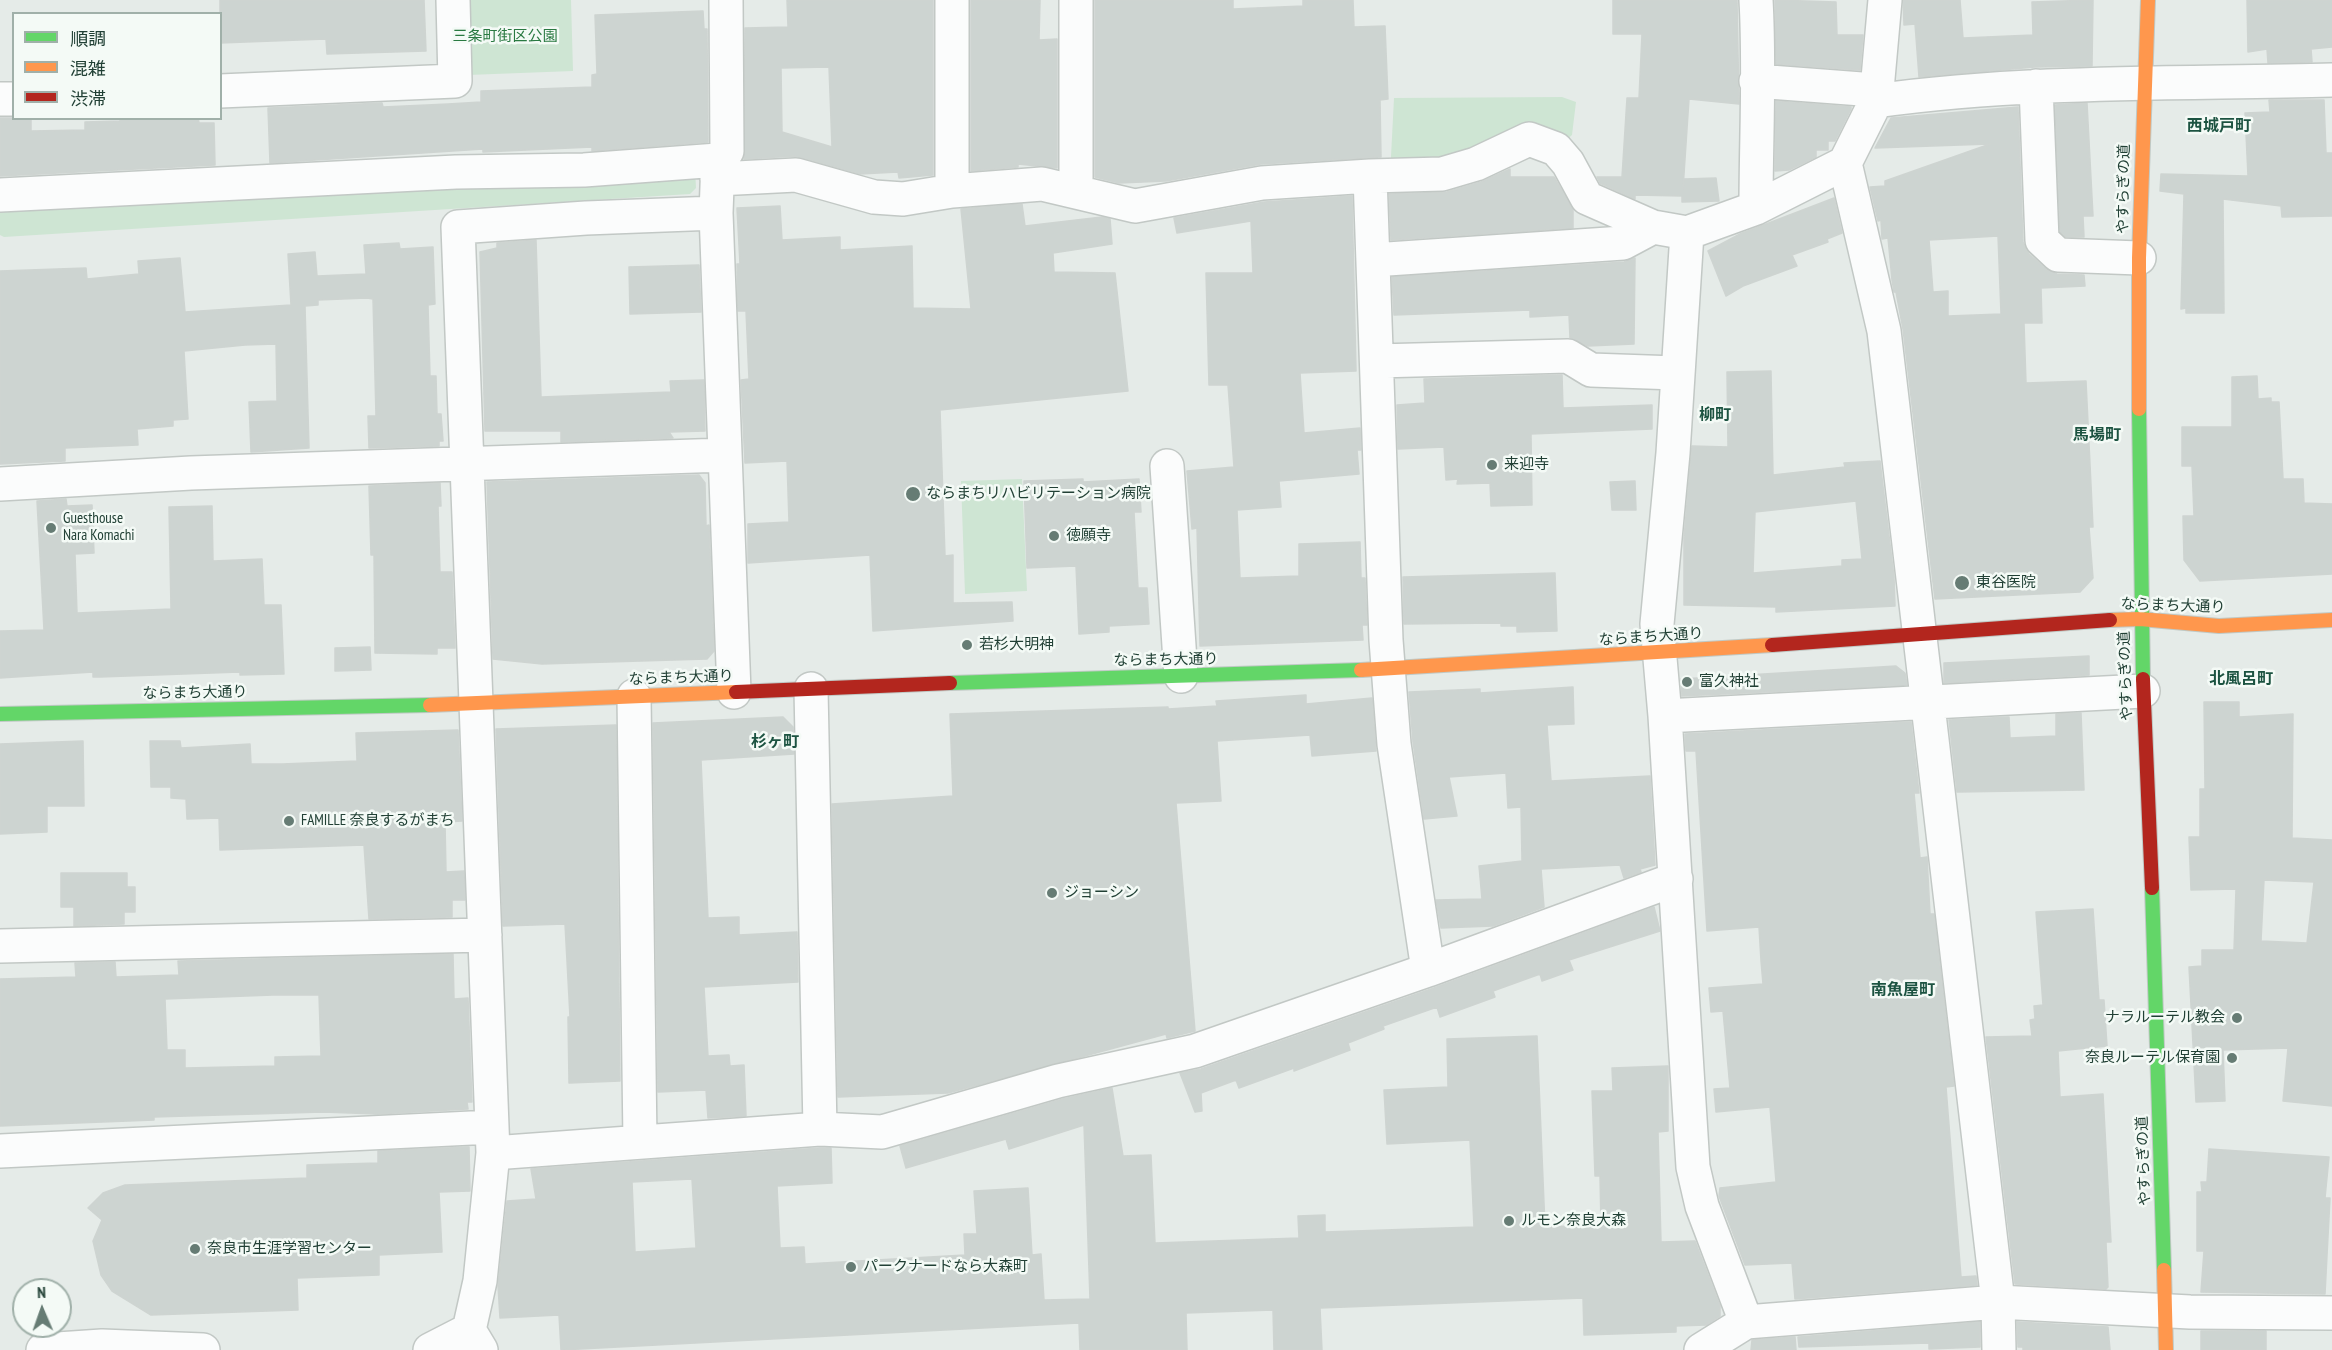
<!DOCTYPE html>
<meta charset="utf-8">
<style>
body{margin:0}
#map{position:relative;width:2332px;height:1350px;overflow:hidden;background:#e5ebe8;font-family:"PT Sans Narrow","Noto Sans JP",sans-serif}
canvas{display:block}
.legend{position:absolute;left:12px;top:12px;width:210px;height:108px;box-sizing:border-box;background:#f4faf6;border:2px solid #a0b0a9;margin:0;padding:8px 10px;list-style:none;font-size:18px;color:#214035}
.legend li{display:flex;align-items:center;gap:12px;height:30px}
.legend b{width:30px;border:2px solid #a0b0a9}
.north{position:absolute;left:12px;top:1278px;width:60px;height:60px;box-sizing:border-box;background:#f4faf6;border:2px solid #a0b0a9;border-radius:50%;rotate:358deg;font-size:16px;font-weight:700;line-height:24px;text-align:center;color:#214035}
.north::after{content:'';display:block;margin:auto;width:21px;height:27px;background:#667c74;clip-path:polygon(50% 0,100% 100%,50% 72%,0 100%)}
</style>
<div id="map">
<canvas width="2332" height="1350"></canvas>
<ul class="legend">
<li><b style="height:8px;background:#63d668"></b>順調</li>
<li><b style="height:8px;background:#ff974d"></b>混雑</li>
<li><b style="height:8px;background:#b3261e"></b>渋滞</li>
</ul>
<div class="north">N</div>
</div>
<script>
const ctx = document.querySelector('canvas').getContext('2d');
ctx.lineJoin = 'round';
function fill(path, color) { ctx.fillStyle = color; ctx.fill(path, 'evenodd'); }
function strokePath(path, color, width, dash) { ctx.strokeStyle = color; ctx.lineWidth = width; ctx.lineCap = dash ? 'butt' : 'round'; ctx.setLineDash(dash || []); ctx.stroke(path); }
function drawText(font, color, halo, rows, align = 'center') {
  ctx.font = font + ' "PT Sans Narrow","Noto Sans JP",sans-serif'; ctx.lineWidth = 5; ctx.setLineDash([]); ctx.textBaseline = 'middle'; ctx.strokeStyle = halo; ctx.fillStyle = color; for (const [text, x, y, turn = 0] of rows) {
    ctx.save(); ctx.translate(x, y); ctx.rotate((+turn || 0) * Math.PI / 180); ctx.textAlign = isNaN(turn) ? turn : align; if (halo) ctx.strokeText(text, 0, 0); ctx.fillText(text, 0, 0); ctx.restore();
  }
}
const green = new Path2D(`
 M 465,0 L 571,0 L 573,71 L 468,75 Z
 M 1562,97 L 1576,102 L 1572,135 L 1556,149 L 1390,176 L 1394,98 Z
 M 695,169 L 696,188 L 690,194 L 4,237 L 0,235 L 0,208 Z
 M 1022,479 L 1027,591 L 965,594 L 961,481 Z`);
const building = new Path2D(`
 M 220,0 L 424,0 L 426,51 L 327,54 L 326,39 L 220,43 Z
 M 787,0 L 933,0 L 933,175 L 899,178 L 898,172 L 860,174 L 795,156 L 744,159 L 745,28 L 788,27 ZM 829,67 L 832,147 L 782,132 L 781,68 Z
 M 971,0 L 1040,0 L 1039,40 L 1057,39 L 1057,168 L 1018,164 L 1018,167 L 971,171 Z
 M 1095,0 L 1233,0 L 1233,9 L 1303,6 L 1303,0 L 1353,0 L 1354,27 L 1385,26 L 1388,99 L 1380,100 L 1381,157 L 1261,164 L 1166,181 L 1119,183 L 1095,177 Z
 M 1613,0 L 1737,0 L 1739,104 L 1689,99 L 1683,189 L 1684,179 L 1716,178 L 1719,201 L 1682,202 L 1682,196 L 1635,195 L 1635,199 L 1600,183 L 1597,177 L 1622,177 L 1627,98 L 1639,98 L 1642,34 L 1613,34 Z
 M 1775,0 L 1836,2 L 1837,35 L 1863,35 L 1860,70 L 1776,64 Z
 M 1903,0 L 1960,0 L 1963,38 L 2033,35 L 2032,2 L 2093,0 L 2092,66 L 2035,67 L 1919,77 L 1915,24 L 1904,25 Z
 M 2247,0 L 2332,0 L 2332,47 L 2311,49 L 2312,62 L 2268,63 L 2267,49 L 2248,52 Z
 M 703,11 L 704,29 L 707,29 L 708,142 L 592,151 L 592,147 L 483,152 L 483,149 L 270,163 L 268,108 L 382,103 L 383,107 L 448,104 L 481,102 L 481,91 L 592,87 L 592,75 L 597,74 L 595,15 Z
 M 2269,100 L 2324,100 L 2326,153 L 2332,153 L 2332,216 L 2282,217 L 2281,206 L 2223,199 L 2224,313 L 2186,313 L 2186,308 L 2181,309 L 2184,194 L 2160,191 L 2161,174 L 2248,176 L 2245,113 L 2270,112 Z
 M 1776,101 L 1851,107 L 1851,109 L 1835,141 L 1828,141 L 1828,150 L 1816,150 L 1816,157 L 1789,170 L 1775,171 Z
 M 2087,103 L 2093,216 L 2083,216 L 2084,237 L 2066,237 L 2060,232 L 2055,105 Z
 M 2018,107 L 2023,242 L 2029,254 L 2046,269 L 2057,274 L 2084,275 L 2085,286 L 2041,288 L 2042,323 L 2024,323 L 2026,383 L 2086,381 L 2093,527 L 2089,527 L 2093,578 L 2080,592 L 1935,599 L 1903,329 L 1896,292 L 1894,292 L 1892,280 L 1888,238 L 1882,239 L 1881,220 L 1878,221 L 1870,187 L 1885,186 L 1885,181 L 1990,144 L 1875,148 L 1891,118 ZM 1998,236 L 2001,314 L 1948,316 L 1948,291 L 1933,292 L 1929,240 Z
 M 0,118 L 31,118 L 31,131 L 85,130 L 85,122 L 120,121 L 120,118 L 198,118 L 199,123 L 214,123 L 215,165 L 0,176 Z
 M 1510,169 L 1510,177 L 1554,177 L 1573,209 L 1573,228 L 1391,240 L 1389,194 L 1447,192 L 1481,182 Z
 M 1352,196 L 1356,371 L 1300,373 L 1304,433 L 1360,428 L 1361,450 L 1357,450 L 1359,474 L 1279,481 L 1281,507 L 1237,510 L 1240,578 L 1299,576 L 1299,544 L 1360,542 L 1361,578 L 1365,578 L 1367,625 L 1362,625 L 1363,640 L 1200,646 L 1197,528 L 1192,529 L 1187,471 L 1234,467 L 1228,385 L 1209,385 L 1206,273 L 1253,273 L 1251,221 L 1177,233 L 1174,218 L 1264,202 Z
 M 1834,198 L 1842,233 L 1827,239 L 1828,242 L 1792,255 L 1797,266 L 1743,286 L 1726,296 L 1708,251 L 1740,234 Z
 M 1022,204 L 1025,226 L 1102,217 L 1110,219 L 1112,244 L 1053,253 L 1054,272 L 1115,273 L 1128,391 L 940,410 L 945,556 L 953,555 L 953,603 L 1012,602 L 1013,621 L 873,631 L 870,555 L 748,563 L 748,524 L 789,522 L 787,461 L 745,463 L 741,380 L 749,379 L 746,311 L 738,311 L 737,264 L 740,264 L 737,208 L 780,206 L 782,240 L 840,237 L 840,250 L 912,246 L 913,308 L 971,309 L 961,209 Z
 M 536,240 L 541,397 L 671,392 L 670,381 L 704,380 L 705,431 L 669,432 L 673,438 L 561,442 L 561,431 L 485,431 L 480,252 L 497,248 L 497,243 Z
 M 399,243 L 400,249 L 433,247 L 435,304 L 428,305 L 430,376 L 436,376 L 437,414 L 441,414 L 443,441 L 439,441 L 439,446 L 369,448 L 368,416 L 376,416 L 373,299 L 367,298 L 318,300 L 318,305 L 305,306 L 309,448 L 251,452 L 249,402 L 277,401 L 276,344 L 245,345 L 184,351 L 188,419 L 173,420 L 173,426 L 137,429 L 138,445 L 65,448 L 65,461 L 0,464 L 0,271 L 86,268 L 87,279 L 139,274 L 138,261 L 180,258 L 185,312 L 291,305 L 288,254 L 315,252 L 317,276 L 366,274 L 364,245 Z
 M 1635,258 L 1634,344 L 1588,346 L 1570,338 L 1569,315 L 1530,317 L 1530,310 L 1394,315 L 1392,277 L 1624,262 Z
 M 699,265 L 701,312 L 630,314 L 629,267 Z
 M 1771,371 L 1773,475 L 1845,467 L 1844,463 L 1880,461 L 1894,577 L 1895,606 L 1776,612 L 1776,607 L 1684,605 L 1684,538 L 1692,446 L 1728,447 L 1727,372 ZM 1856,501 L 1862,559 L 1842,560 L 1842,566 L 1753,573 L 1755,512 Z
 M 1562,375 L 1563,408 L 1652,405 L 1652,429 L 1531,434 L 1532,505 L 1491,506 L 1490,483 L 1457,484 L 1458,479 L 1446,480 L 1444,447 L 1398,449 L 1397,405 L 1425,403 L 1424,379 Z
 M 2257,376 L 2258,399 L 2271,398 L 2271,402 L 2279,402 L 2283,479 L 2303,479 L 2304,503 L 2332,504 L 2332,574 L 2200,581 L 2184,560 L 2183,516 L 2194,516 L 2192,466 L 2182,466 L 2182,427 L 2232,427 L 2232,377 Z
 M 699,475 L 705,483 L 706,526 L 709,525 L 714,651 L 707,659 L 542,664 L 493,659 L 487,482 Z
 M 1083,479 L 1083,482 L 1139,479 L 1141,512 L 1134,512 L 1138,588 L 1147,588 L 1149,624 L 1109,626 L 1109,632 L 1079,634 L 1076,566 L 1027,568 L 1024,481 Z
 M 1635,481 L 1636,510 L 1612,510 L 1610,482 Z
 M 440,483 L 441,506 L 438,506 L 440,572 L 452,572 L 455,648 L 437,648 L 437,654 L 375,653 L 374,555 L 371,555 L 369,486 Z
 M 66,499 L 67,506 L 92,505 L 94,553 L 75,554 L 77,613 L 171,609 L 169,507 L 212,506 L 213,561 L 262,559 L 264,605 L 281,605 L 284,674 L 240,675 L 240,672 L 100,677 L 93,677 L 93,672 L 0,678 L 0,631 L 44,630 L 37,501 Z
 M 1555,573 L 1557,631 L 1517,632 L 1517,626 L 1501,626 L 1501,623 L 1404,624 L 1403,577 Z
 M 370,647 L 371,670 L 335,671 L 335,648 Z
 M 2089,656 L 2089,675 L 1944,683 L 1944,663 Z
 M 1896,666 L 1905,673 L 1907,685 L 1682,696 L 1681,679 Z
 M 1573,687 L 1574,724 L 1547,725 L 1551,781 L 1650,776 L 1655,865 L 1640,869 L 1641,872 L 1624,878 L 1620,865 L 1541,869 L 1544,907 L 1493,926 L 1441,928 L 1436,900 L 1482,899 L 1479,866 L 1522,861 L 1521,807 L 1508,808 L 1506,773 L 1449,777 L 1457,816 L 1424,819 L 1413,742 L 1409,692 L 1480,689 L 1480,693 Z
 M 1306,695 L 1306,704 L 1372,698 L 1376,751 L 1312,756 L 1310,735 L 1217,741 L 1221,801 L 1176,803 L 1195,1031 L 1167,1038 L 1166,1034 L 948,1093 L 838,1097 L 832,804 L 953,796 L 950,714 L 1168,707 L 1168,709 L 1217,706 L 1216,701 Z
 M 2204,702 L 2239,702 L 2239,717 L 2293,714 L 2292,838 L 2332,840 L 2332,1106 L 2283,1101 L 2288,1048 L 2223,1050 L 2225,1101 L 2196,1102 L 2189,967 L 2202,966 L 2202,950 L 2234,950 L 2236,889 L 2191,890 L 2189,837 L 2200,837 L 2200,789 L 2205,789 ZM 2264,880 L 2314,882 L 2307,943 L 2261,941 Z
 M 2081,713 L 2084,790 L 1957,792 L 1949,720 L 2009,717 L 2010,738 L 2056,736 L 2056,714 Z
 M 783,717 L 793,727 L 794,754 L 701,760 L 708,918 L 739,917 L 739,935 L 797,932 L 798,982 L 704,987 L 708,1056 L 729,1055 L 730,1066 L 744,1065 L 746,1116 L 708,1118 L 706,1090 L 658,1092 L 653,723 Z
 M 1911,722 L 1919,793 L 1914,793 L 1920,858 L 1927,857 L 1930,914 L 1934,914 L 1954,1086 L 1946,1087 L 1961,1277 L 1976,1276 L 1977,1285 L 1795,1299 L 1792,1263 L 1745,1265 L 1719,1196 L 1720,1188 L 1776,1182 L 1770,1107 L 1716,1112 L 1714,1089 L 1730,1088 L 1723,1011 L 1711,1012 L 1709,988 L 1763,984 L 1761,961 L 1759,927 L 1707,931 L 1696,751 L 1686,751 L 1685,734 Z
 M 616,725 L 620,1081 L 569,1083 L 568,1017 L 570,1017 L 565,924 L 503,926 L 496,729 Z
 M 458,730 L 462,821 L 445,822 L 446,872 L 464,871 L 465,900 L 452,900 L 452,917 L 369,919 L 364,845 L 220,850 L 219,818 L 187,819 L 186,799 L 171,798 L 171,787 L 151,787 L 150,741 L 180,741 L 181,748 L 250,744 L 251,764 L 282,764 L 357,761 L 356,733 Z
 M 83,741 L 84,806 L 47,806 L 47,832 L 0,834 L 0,744 Z
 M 61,873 L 127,873 L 127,887 L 135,887 L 135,912 L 124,912 L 124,924 L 74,926 L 74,907 L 61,907 Z
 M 1654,907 L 1660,931 L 1569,960 L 1573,970 L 1542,981 L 1540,974 L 1493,991 L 1495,997 L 1440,1017 L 1437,1007 L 1383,1026 L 1384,1029 L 1348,1043 L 1350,1050 L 1294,1071 L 1294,1068 L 1239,1088 L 1236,1080 L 1201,1093 L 1202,1111 L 1195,1112 L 1180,1073 L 1201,1069 L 1434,988 Z
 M 2093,909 L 2099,1000 L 2104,1000 L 2107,1046 L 2058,1051 L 2060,1097 L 2103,1094 L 2111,1242 L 2106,1242 L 2108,1287 L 2106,1289 L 2015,1284 L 1986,1037 L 2032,1036 L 2030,1020 L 2035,1019 L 2034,1006 L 2043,1005 L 2036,912 Z
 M 453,954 L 454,999 L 468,998 L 472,1102 L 467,1102 L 468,1109 L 377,1114 L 323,1112 L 154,1117 L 154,1120 L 0,1126 L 0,979 L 76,977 L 75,963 L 115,962 L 116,977 L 179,975 L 178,961 ZM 273,995 L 319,995 L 321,1056 L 275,1057 L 275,1066 L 185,1068 L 185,1050 L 167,1050 L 165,999 Z
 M 1537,1036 L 1545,1227 L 1601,1225 L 1600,1176 L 1595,1176 L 1592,1091 L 1613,1091 L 1612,1068 L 1668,1066 L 1668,1131 L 1658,1132 L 1661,1242 L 1695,1241 L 1720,1306 L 1720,1316 L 1706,1325 L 1676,1326 L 1676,1332 L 1584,1335 L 1583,1298 L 1320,1308 L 1322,1350 L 1274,1350 L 1273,1310 L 1186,1313 L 1187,1350 L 1080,1350 L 1079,1323 L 561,1350 L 559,1315 L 500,1318 L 498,1286 L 507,1201 L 536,1199 L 531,1169 L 820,1148 L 831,1148 L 832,1183 L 777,1186 L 780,1248 L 804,1247 L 805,1264 L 965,1255 L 964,1234 L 977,1234 L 974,1191 L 1028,1188 L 1032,1255 L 1041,1254 L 1044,1300 L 1090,1299 L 1084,1125 L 1009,1149 L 1006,1139 L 906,1168 L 900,1146 L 1063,1099 L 1112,1088 L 1123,1156 L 1151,1155 L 1155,1243 L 1299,1238 L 1298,1216 L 1325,1215 L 1325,1232 L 1474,1227 L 1470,1140 L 1387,1144 L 1384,1090 L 1448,1087 L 1447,1039 ZM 692,1179 L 696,1248 L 635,1252 L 632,1182 Z
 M 469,1147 L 470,1191 L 439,1192 L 442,1252 L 379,1255 L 379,1275 L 297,1278 L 298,1310 L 151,1315 L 112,1291 L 101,1275 L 93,1241 L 102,1220 L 88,1208 L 103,1193 L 125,1185 L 307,1178 L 307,1165 L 378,1163 L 378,1151 Z
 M 2209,1149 L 2329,1157 L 2325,1198 L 2330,1198 L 2325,1294 L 2201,1292 L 2204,1251 L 2197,1251 L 2197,1192 L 2202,1192 L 2201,1182 L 2207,1182 Z
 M 1980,1322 L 1980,1347 L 1929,1349 L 1929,1343 L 1799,1347 L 1798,1337 Z
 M 2017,1322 L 2108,1327 L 2110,1350 L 2023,1350 L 2023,1347 L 2018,1347 Z
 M 2201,1331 L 2266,1331 L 2266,1350 L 2201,1350 Z
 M 1795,1337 L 1796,1350 L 1751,1350 L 1752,1340 Z`);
const street = new Path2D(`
 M 726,0 L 727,151 L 718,160 L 716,213 L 734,692
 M 952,0 L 952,191
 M 1756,0 C 1760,69 1756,139 1756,208
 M 1756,81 L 1875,90
 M 2036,86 L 2042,240 L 2058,255 L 2139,258
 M 220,91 L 455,81 L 453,0
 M 0,99 L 14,99
 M 1876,101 L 1885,0
 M 1845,163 L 1884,331 L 1998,1302 L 1999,1350
 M 717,179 L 796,175 L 874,197 L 903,199 L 952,191 L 1042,184 L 1135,206 L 1262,183 L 1370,176 L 1442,174 L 1476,164 L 1529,139 L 1556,149 L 1568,163 L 1587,198 L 1653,227 L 1687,233 L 1756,208 L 1845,163 L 1876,101 C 2027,80 2180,84 2332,80
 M 1076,191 L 1076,0
 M 0,195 L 456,172 L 584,170 L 718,160
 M 1687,233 L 1673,453 L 1657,624 L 1665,716 L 1693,1167 L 1702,1206 L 1746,1322
 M 1373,260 L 1623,243 L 1653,227
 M 1377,361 L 1568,356 L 1591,370 L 1676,373
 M 1167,466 L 1181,676
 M 0,484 L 191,473 L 725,455
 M 811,689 L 820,1129
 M 634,696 L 640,1142
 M 1665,716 L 2143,691
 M 0,946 L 485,935
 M 1428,970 L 1676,879
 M 0,1151 L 492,1127
 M 493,1153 L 820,1129 L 882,1132 L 1058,1081 L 1195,1051 L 1428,970 L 1394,744 L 1386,640 L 1370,176
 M 43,1350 L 102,1346 L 203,1350
 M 430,1350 L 469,1330
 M 481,1350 L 469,1330 L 480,1281 L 493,1153 L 458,227 L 586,218 L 716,213
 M 1701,1350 L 1746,1322 L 1998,1302 L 2190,1312 L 2332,1313`);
const fast = new Path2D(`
 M 2139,409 L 2143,679
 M 950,683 L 1361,670
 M 0,714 L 430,705
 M 2152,888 L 2164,1270`);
const slow = new Path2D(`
 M 2139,409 L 2139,258 L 2148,0
 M 2110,620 L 2140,619 L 2219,626 L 2332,620
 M 1361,670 L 1772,645
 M 430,705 L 736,692
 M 2164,1270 L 2166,1350`);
const jam = new Path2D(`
 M 1772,645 L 2110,620
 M 2143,679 L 2152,888
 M 736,692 L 950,683`);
const markers = [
 [1492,465,6,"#667c74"],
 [913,494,8,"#667c74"],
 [51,528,6,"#667c74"],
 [1054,536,6,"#667c74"],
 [1962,583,8,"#667c74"],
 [967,645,6,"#667c74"],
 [1687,682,6,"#667c74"],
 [289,821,6,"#667c74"],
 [1052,893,6,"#667c74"],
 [2237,1018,6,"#667c74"],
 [2232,1058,6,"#667c74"],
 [1509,1221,6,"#667c74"],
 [195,1249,6,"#667c74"],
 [851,1267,6,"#667c74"]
];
const parkNames = [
 ["三条町街区公園",505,37]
];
const streetNames = [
 ["やすらぎの道",2124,189,-89],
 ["ならまち大通り",2173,606,2],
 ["ならまち大通り",1651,637,-4],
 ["ならまち大通り",1166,660,-1],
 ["やすらぎの道",2126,676,-92],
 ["ならまち大通り",681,678,-2],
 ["ならまち大通り",195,693,-1],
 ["やすらぎの道",2144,1161,-92]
];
const poiNames = [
 ["来迎寺",1504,465],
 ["ならまちリハビリテーション病院",926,494],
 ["Guesthouse",63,519],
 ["Nara Komachi",63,536],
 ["徳願寺",1066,536],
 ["東谷医院",1976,583],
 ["若杉大明神",979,645],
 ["富久神社",1699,682],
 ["FAMILLE 奈良するがまち",301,821],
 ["ジョーシン",1064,893],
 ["ナラルーテル教会",2225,1018,"right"],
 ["奈良ルーテル保育園",2220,1058,"right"],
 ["ルモン奈良大森",1521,1221],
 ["奈良市生涯学習センター",207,1249],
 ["パークナードなら大森町",863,1267]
];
const neighbourhoodNames = [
 ["西城戸町",2219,126],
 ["柳町",1715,415],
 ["馬場町",2097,435],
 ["北風呂町",2241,679],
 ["杉ヶ町",775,742],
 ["南魚屋町",1903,990]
];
fill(green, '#cee5d3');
fill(building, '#cdd4d1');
strokePath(building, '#ced4d1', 1.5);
strokePath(street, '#c2c8c5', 36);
strokePath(fast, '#c0c9c5', 16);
strokePath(slow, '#c0c9c5', 16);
strokePath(jam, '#c0c9c5', 16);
strokePath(street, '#fbfcfc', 33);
strokePath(fast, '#63d668', 14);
strokePath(slow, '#ff974d', 14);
strokePath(jam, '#b3261e', 14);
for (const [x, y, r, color] of markers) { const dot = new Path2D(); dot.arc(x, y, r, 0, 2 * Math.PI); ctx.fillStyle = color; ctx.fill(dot); strokePath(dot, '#f4faf6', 2); }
drawText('15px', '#297941', '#f4faf6', parkNames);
drawText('15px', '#214035', '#f4faf6', streetNames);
drawText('15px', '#214035', '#f4faf6', poiNames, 'left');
drawText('bold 16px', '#1c5341', '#f4faf6', neighbourhoodNames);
</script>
